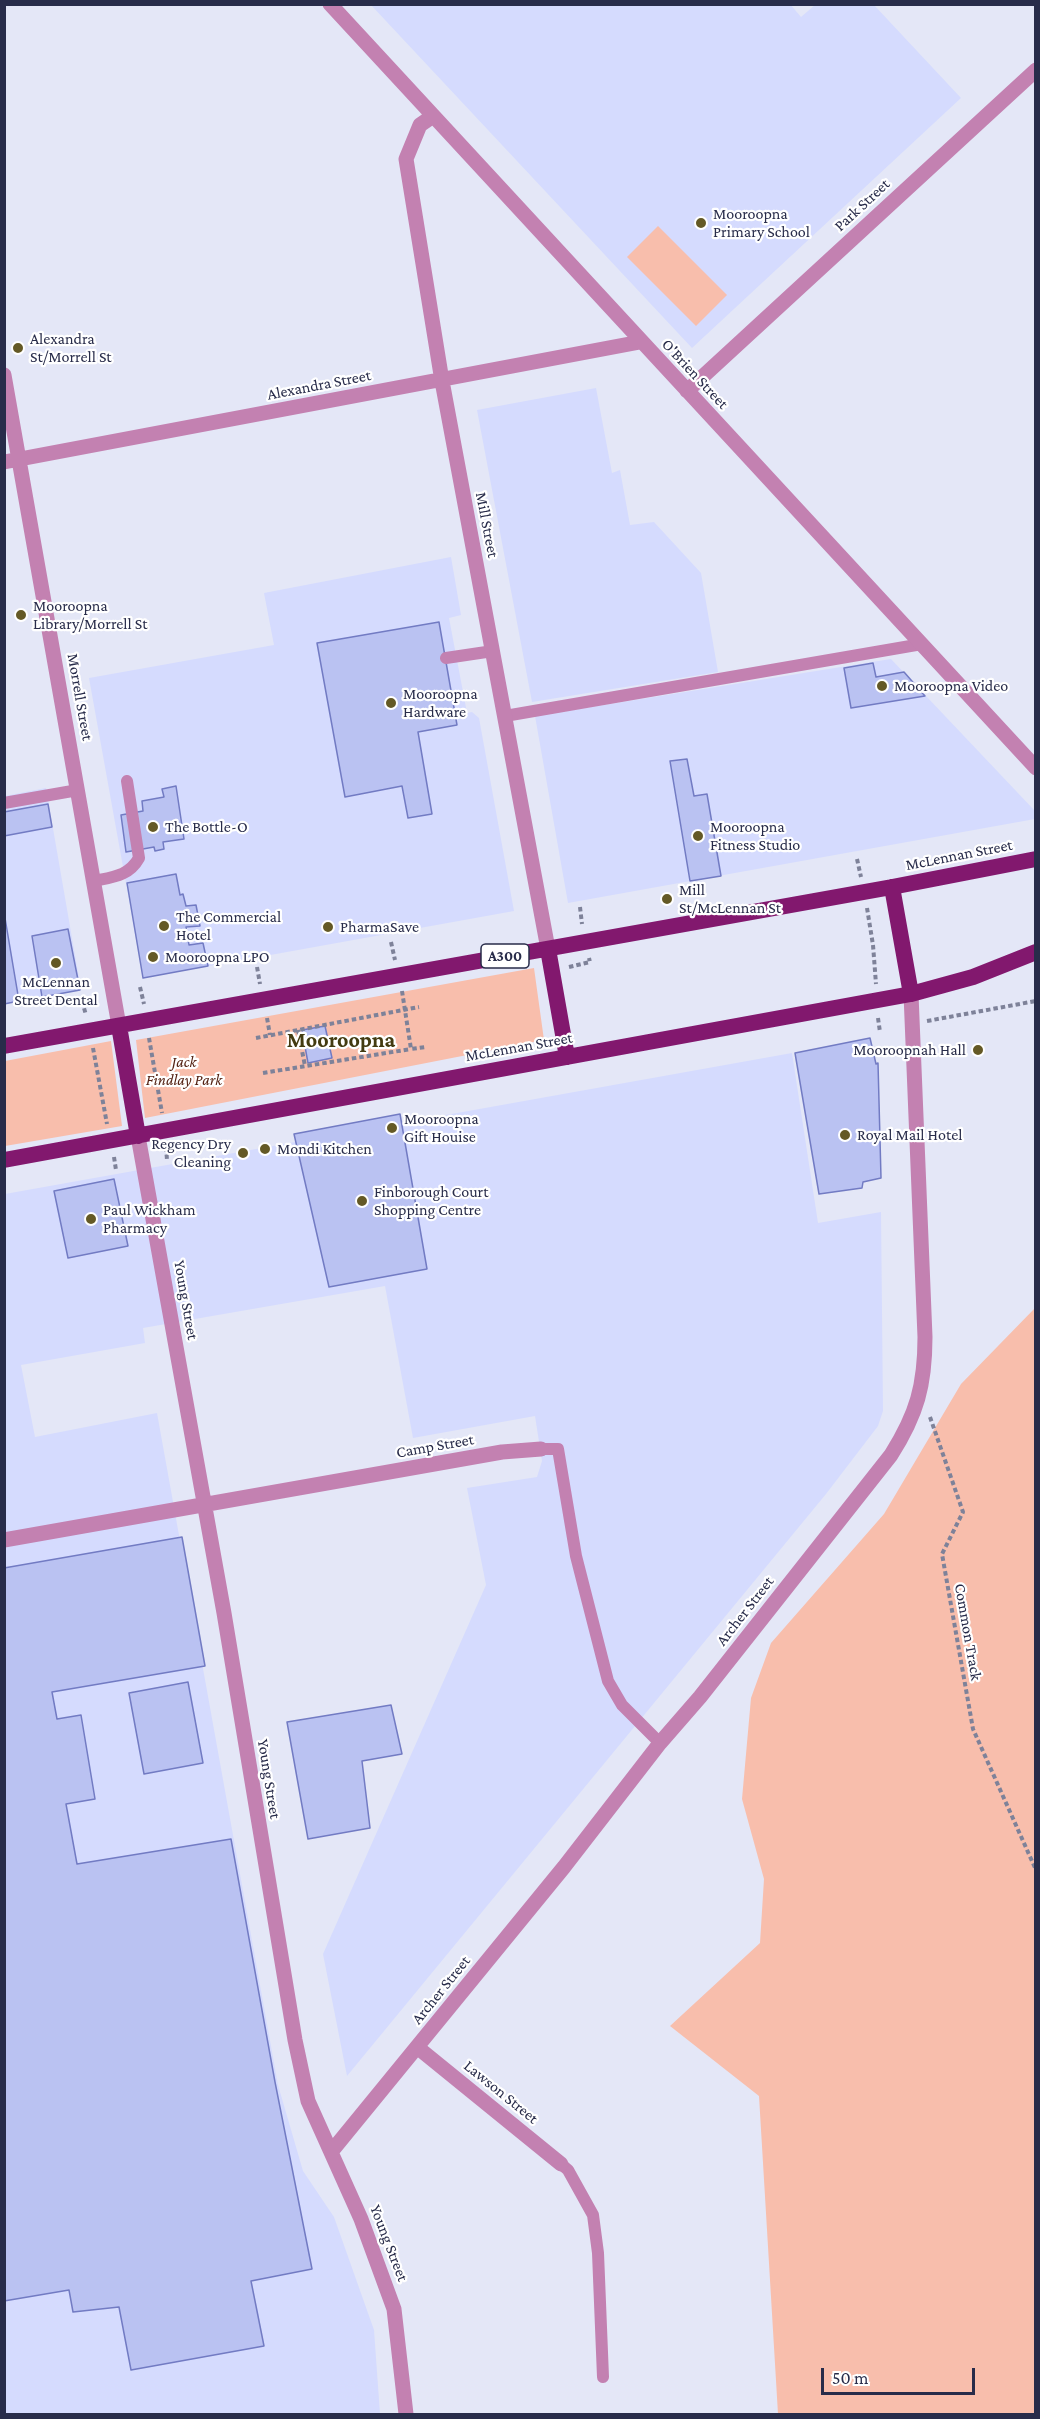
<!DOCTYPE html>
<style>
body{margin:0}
#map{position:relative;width:1040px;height:2419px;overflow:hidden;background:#e4e7f7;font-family:"Crimson Pro",serif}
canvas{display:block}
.frame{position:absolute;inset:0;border:6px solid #282c4a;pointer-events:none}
.scale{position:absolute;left:821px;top:2368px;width:154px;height:27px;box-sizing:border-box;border:3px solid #282c4a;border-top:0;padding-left:8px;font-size:18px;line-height:21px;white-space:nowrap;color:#282c4a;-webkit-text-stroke:4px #fff;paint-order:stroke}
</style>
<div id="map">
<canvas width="1040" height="2419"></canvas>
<div class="frame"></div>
<div class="scale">50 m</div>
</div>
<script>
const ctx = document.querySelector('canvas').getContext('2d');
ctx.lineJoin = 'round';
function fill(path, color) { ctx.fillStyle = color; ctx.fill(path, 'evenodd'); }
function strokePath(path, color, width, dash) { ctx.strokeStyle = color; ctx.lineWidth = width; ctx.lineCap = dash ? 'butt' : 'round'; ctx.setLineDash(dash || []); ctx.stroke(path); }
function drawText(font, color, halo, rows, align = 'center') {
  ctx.font = font + ' "Crimson Pro",serif'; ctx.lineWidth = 4.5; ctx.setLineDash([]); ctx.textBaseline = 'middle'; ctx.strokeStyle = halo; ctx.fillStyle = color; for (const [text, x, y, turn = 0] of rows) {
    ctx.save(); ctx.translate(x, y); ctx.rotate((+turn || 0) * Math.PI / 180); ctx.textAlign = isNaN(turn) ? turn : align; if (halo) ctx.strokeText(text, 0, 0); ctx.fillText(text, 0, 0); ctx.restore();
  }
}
const built = new Path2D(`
 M 790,4 L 801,17 L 815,5 L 874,5 L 961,98 L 692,348 L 371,5 Z
 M 596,388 L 612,473 L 620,470 L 630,525 L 654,522 L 701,573 L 718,672 L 532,702 L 477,410 Z
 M 451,557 L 461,615 L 449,618 L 467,713 L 472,712 L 479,718 L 514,911 L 143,978 L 89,678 L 274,645 L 264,593 Z
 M 891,659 L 1035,811 L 1035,819 L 568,903 L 535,716 Z
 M 46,788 L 81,990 L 5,1004 L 5,796 Z
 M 792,1053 L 818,1223 L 881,1212 L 883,1411 L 878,1426 L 826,1494 L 347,2076 L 323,1954 L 486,1585 L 467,1488 L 537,1477 L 542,1461 L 535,1416 L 413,1438 L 385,1286 L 143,1328 L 145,1343 L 21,1365 L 35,1437 L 157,1413 L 278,2085 L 303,2171 L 334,2217 L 374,2330 L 380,2414 L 5,2414 L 5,1194 Z`);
const green = new Path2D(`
 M 658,226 L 727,295 L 696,326 L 627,257 Z
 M 534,968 L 544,1040 L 145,1118 L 136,1040 Z
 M 111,1041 L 122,1126 L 5,1146 L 5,1061 Z
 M 1035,1308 L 1035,2414 L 778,2414 L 759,2096 L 670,2026 L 760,1943 L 764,1879 L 742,1799 L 751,1698 L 771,1643 L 884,1514 L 961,1384 Z`);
const building = new Path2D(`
 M 439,622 L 457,725 L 418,732 L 432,814 L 408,818 L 402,786 L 345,797 L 317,643 Z
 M 873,663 L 876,677 L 904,672 L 925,696 L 851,708 L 844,668 Z
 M 687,759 L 694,796 L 707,794 L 721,876 L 690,881 L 670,761 Z
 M 176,786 L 184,839 L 163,842 L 164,849 L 155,851 L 154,847 L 126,852 L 121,815 L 143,811 L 142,801 L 164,797 L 162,789 Z
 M 48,804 L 52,827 L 4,836 L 4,812 Z
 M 176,874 L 180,895 L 183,894 L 186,906 L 196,905 L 200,926 L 186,927 L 189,945 L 203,943 L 208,966 L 143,978 L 127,883 Z
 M 5,918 L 19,1001 L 4,1004 L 4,918 Z
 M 68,929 L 80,990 L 42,997 L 32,936 Z
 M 325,1026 L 332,1058 L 308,1063 L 302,1030 Z
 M 870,1038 L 876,1064 L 878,1063 L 881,1178 L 863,1182 L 862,1188 L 819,1194 L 795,1053 Z
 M 400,1114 L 427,1269 L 329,1287 L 294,1134 Z
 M 114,1179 L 128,1246 L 68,1258 L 54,1191 Z
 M 182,1537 L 205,1666 L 52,1692 L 57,1719 L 81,1715 L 95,1799 L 66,1804 L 77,1864 L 231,1839 L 275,2082 L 312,2269 L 251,2281 L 264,2346 L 131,2370 L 119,2307 L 73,2312 L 69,2290 L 4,2301 L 4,1568 Z
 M 188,1682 L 203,1763 L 144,1774 L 129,1693 Z
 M 391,1705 L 402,1754 L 362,1761 L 370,1828 L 308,1839 L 287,1722 Z`);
const path = new Path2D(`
 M 857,859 L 861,877
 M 580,907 L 582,924
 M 867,908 L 873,945 L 876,984
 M 391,942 L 395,960
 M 257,967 L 260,984
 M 569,967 L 590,962 L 589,958
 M 140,987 L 144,1004
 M 402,991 L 411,1049 L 426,1047
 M 82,1001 L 86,1015
 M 267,1018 L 270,1035
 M 878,1018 L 880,1032
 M 927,1021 L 1036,1001
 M 298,1030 L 305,1066
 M 149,1038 L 162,1113
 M 256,1038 L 419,1007
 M 93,1048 L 107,1124
 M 263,1073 L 411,1049
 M 166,1147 L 167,1160
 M 114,1157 L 116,1170
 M 930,1417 L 963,1512 L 942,1554 L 973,1729 L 1036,1870`);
const service = new Path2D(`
 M 446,658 L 493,651
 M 505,716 L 922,644
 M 4,803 L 78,790
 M 94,881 C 113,877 129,876 139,858 L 127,781
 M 541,1449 L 558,1449 L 576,1556 L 608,1681 L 622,1705 L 660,1743
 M 561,2164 L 568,2170 L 593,2215 L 598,2253 L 603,2377`);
const minor = new Path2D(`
 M 330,4 L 1036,768
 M 433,116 L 420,125 L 406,159 L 442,381 L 548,949
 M 4,375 L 119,1026
 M 687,391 L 1036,70
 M 4,462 L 640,342
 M 138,1136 L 224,1613 L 295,2040 L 308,2101 L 361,2219 L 394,2309 L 406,2414
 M 4,1540 L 502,1452 L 541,1449
 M 417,2047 L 561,2164
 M 331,2152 L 564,1867 L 660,1743 L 700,1697 L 891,1455 C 917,1414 925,1385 925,1337 L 911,994`);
const trunk = new Path2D(`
 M 892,887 L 911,994
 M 548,949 L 567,1057
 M 119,1026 L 138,1136
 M 4,1046 L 892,887 L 1036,859
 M 4,1160 L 911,994 L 973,977 L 1036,952`);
const markers = [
 [701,223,6,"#645926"],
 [18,348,6,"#645926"],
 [21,615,6,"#645926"],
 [882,686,6,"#645926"],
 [391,703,6,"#645926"],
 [153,827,6,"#645926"],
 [698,836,6,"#645926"],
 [667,899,6,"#645926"],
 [164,926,6,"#645926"],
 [328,927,6,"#645926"],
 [153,957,6,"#645926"],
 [56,963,6,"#645926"],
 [978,1050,6,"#645926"],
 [392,1128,6,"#645926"],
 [845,1135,6,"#645926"],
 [265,1149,6,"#645926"],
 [243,1153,6,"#645926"],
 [362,1201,6,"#645926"],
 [91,1219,6,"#645926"]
];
const shields = [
 [505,956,48]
];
const shieldNames = [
 ["A300",505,956]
];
const streetNames = [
 ["Park Street",862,205,-43],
 ["O'Brien Street",695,374,47],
 ["Alexandra Street",319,385,-11],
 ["Mill Street",487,525,79],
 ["Morrell Street",80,697,80],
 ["McLennan Street",959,855,-11],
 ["McLennan Street",519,1047,-10],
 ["Young Street",186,1300,80],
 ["Camp Street",435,1446,-10],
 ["Archer Street",745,1611,-52],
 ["Common Track",968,1632,80],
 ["Young Street",269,1779,81],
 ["Archer Street",441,1990,-51],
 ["Lawson Street",501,2092,39],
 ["Young Street",389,2243,69]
];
const poiNames = [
 ["Mooroopna",713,214],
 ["Primary School",713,232],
 ["Alexandra",30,339],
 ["St/Morrell St",30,357],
 ["Mooroopna",33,606],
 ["Library/Morrell St",33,624],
 ["Mooroopna Video",894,686],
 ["Mooroopna",403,694],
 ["Hardware",403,712],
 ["The Bottle-O",165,827],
 ["Mooroopna",710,827],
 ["Fitness Studio",710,845],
 ["Mill",679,890],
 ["St/McLennan St",679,908],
 ["The Commercial",176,917],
 ["Hotel",176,935],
 ["PharmaSave",340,927],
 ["Mooroopna LPO",165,957],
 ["McLennan",56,982,"center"],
 ["Street Dental",56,1000,"center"],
 ["Mooroopnah Hall",966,1050,"right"],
 ["Mooroopna",404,1119],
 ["Gift Houise",404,1137],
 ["Royal Mail Hotel",857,1135],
 ["Regency Dry",231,1144,"right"],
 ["Cleaning",231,1162,"right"],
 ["Mondi Kitchen",277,1149],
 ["Finborough Court",374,1192],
 ["Shopping Centre",374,1210],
 ["Paul Wickham",103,1210],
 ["Pharmacy",103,1228]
];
const parkNames = [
 ["Jack",184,1062],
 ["Findlay Park",184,1080]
];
const districtNames = [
 ["Mooroopna",341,1040]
];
fill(built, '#d5dbfe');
fill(green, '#f8beac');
fill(building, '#bac2f2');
strokePath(building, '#727bc3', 1.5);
strokePath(path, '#7e8299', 4, [4.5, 3]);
strokePath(service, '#c381b1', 12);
strokePath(minor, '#c381b1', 15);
strokePath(trunk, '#82186e', 16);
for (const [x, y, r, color] of markers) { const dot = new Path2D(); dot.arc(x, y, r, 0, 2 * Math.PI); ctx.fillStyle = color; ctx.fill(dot); strokePath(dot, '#fff', 2); }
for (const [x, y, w] of shields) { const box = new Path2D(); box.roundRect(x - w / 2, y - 12, w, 24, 4.5); ctx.fillStyle = '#fff'; ctx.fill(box); strokePath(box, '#282c4a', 1.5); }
drawText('bold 15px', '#282c4a', null, shieldNames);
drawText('16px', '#282c4a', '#fff', streetNames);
drawText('16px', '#282c4a', '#fff', poiNames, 'left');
drawText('italic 16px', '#542213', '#fff', parkNames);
drawText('bold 22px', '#433b11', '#fff', districtNames);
</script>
